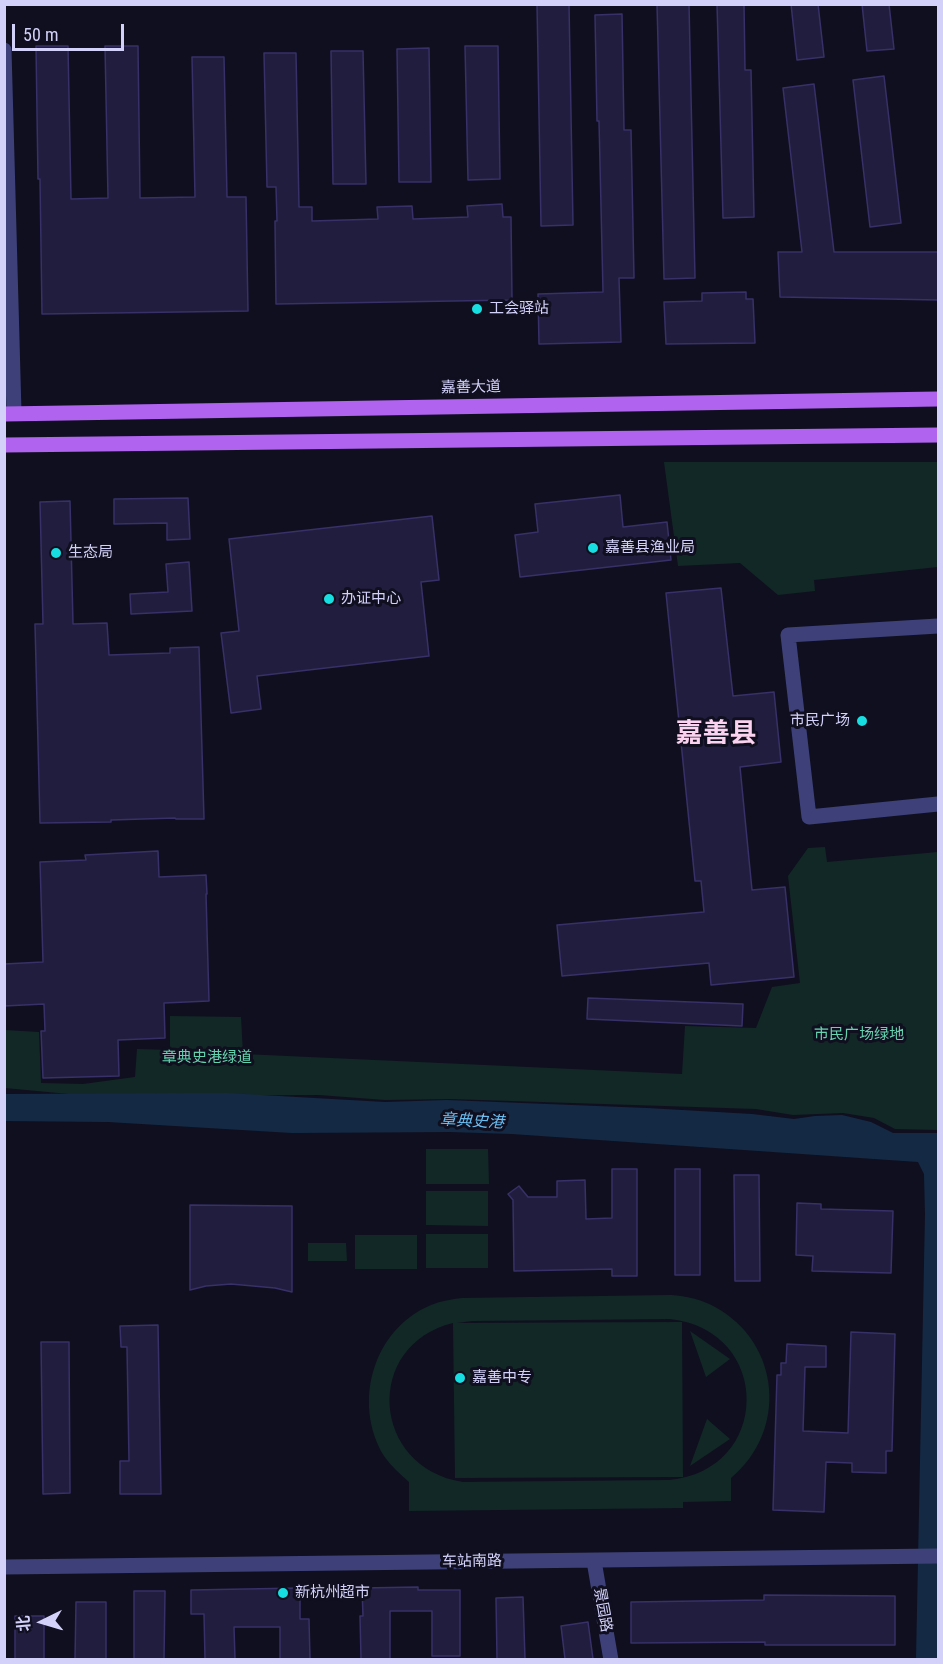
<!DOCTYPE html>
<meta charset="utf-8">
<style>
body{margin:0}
#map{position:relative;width:943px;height:1664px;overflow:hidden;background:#100f1f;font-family:"Roboto Condensed","Noto Sans SC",sans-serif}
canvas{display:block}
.frame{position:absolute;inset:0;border:6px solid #d3d1fa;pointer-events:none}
.north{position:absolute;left:12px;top:1592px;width:60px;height:60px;-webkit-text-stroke:4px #100f1f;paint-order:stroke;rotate:265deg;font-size:16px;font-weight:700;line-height:24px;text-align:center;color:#d3d1fa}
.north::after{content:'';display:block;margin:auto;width:21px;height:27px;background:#d3d1fa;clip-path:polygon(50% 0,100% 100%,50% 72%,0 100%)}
.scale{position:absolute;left:12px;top:24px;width:112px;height:27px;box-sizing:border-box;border:3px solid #d3d1fa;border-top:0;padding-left:8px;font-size:18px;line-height:21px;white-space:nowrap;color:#d3d1fa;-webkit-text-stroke:4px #100f1f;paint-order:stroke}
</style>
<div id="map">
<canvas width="943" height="1664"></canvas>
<div class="frame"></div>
<div class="north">北</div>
<div class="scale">50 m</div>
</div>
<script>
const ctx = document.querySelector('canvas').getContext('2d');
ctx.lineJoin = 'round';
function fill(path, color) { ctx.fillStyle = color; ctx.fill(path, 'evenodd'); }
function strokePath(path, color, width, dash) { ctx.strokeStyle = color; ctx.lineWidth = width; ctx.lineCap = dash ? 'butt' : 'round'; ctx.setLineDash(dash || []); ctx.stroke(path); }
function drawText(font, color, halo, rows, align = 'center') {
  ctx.font = font + ' "Roboto Condensed","Noto Sans SC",sans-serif'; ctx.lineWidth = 6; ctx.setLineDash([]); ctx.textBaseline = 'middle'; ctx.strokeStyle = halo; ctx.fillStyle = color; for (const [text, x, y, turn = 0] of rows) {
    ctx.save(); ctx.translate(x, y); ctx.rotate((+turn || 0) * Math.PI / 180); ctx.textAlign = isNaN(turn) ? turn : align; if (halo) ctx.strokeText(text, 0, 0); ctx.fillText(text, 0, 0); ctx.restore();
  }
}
const green = new Path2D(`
 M 664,462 L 938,462 L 938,567 L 814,580 L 815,591 L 778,595 L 740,563 L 678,566 Z
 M 825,847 L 827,862 L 938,852 L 938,1130 L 895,1129 L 874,1118 L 843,1113 L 793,1115 L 756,1109 L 450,1099 L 385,1100 L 319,1095 L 90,1096 L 5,1088 L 5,1030 L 39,1032 L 41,1083 L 83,1084 L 135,1077 L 137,1049 L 170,1050 L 170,1016 L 241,1017 L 243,1054 L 682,1074 L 685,1026 L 756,1028 L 772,987 L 800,983 L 788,876 L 808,848 Z
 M 426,1149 L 488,1149 L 489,1184 L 426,1184 Z
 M 426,1191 L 488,1191 L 488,1226 L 426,1225 Z
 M 426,1234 L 488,1234 L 488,1268 L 426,1268 Z
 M 355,1235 L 417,1235 L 417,1269 L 355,1269 Z
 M 308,1243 L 346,1243 L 347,1261 L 308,1261 Z
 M 671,1295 C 686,1296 701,1299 715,1307 C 781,1343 788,1431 731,1478 L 731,1501 L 683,1502 L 683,1508 L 409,1511 L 409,1482 C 400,1474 391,1466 384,1456 C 352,1403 373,1329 431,1305 C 441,1301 452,1299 462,1298 ZM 670,1319 C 773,1330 772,1471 669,1480 L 463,1482 C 371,1468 363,1345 453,1323 L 455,1478 L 683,1477 L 682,1322 L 457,1323 L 472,1321 Z
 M 690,1331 L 730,1359 L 706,1377 Z
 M 707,1419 L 730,1439 L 690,1466 Z`);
const water = new Path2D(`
 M 226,1093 L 385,1102 L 447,1100 L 647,1108 L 752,1114 L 794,1119 L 815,1116 L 842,1115 L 871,1122 L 893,1133 L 938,1133 L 938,1659 L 916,1659 L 925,1214 L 924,1174 L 918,1162 L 512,1134 L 450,1132 L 292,1133 L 108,1122 L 5,1121 L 5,1094 Z`);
const building = new Path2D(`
 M 537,4 L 569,4 L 573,225 L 541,226 Z
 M 657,4 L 689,4 L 695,278 L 664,279 Z
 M 717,4 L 744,4 L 745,70 L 751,70 L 754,217 L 723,218 Z
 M 791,4 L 818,4 L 824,57 L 797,60 Z
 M 862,4 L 889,4 L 894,49 L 867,51 Z
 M 622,14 L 624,130 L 631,130 L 634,278 L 619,278 L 621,342 L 539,344 L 538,294 L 603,292 L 599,121 L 597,121 L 595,15 Z
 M 36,46 L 68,46 L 71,199 L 108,198 L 105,46 L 138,46 L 140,198 L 195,197 L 192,57 L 224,57 L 227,197 L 246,197 L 248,311 L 42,314 L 40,179 L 38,179 Z
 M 465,46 L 498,46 L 500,179 L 468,180 Z
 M 429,48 L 431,182 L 399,182 L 397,49 Z
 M 331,51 L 363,51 L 366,184 L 333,184 Z
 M 264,53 L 296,53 L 299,207 L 312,207 L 312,221 L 378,219 L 377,207 L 412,206 L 413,219 L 468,217 L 467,206 L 502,204 L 503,217 L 511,217 L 512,300 L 276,304 L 275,221 L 277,221 L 276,187 L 267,187 Z
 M 884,76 L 901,223 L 870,227 L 853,80 Z
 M 814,84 L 834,252 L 939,252 L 939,300 L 780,297 L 778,252 L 802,252 L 783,88 Z
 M 746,292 L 746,299 L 753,299 L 755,343 L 666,344 L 664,302 L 702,301 L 702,293 Z
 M 620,495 L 623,527 L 667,522 L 671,560 L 520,577 L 515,535 L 538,532 L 535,504 Z
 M 188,498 L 190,539 L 167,540 L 167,523 L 114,524 L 114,499 Z
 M 70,501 L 73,624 L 107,623 L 109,655 L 170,653 L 170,648 L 199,647 L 204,819 L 176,819 L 175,818 L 111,820 L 111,822 L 40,823 L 35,624 L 43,624 L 40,502 Z
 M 432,516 L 439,580 L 421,582 L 429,656 L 257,676 L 261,709 L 231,713 L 221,633 L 239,631 L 229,539 Z
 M 189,562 L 192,611 L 131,614 L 130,594 L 168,592 L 166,564 Z
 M 721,588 L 733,696 L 774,692 L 781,762 L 740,767 L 752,890 L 785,887 L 794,977 L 711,985 L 709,963 L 562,976 L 557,925 L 704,912 L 701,881 L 695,881 L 666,593 Z
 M 158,851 L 159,877 L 206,875 L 207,894 L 206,894 L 209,1001 L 164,1003 L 165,1038 L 118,1040 L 119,1076 L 43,1078 L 41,1031 L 45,1031 L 44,1004 L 4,1006 L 4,964 L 43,962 L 40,862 L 86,860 L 85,855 Z
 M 588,998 L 743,1004 L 742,1026 L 587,1019 Z
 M 612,1169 L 637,1169 L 637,1276 L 612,1276 L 612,1269 L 514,1271 L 513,1200 L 508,1194 L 519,1186 L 528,1197 L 557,1197 L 557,1181 L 585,1180 L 586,1219 L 612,1218 Z
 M 675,1169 L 700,1169 L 700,1275 L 675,1275 Z
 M 734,1175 L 759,1175 L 760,1281 L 735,1281 Z
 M 797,1203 L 821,1204 L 821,1209 L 893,1211 L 891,1273 L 812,1271 L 813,1256 L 796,1255 Z
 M 190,1205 L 292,1206 L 292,1292 L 275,1288 L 231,1284 L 206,1286 L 190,1290 Z
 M 158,1325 L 161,1494 L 120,1494 L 120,1461 L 129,1461 L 127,1347 L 121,1347 L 120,1326 Z
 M 851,1332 L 895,1334 L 892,1451 L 886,1451 L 886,1473 L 852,1472 L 852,1463 L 826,1462 L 824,1512 L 773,1510 L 777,1375 L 781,1375 L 781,1363 L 786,1363 L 787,1344 L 826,1346 L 826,1367 L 805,1367 L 803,1431 L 848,1433 Z
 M 41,1342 L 69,1342 L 70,1493 L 43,1494 Z
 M 418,1587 L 418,1590 L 460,1590 L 460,1656 L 432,1656 L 432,1611 L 390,1611 L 390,1659 L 361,1659 L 360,1616 L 363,1616 L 362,1588 Z
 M 300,1588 L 300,1619 L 309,1619 L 310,1659 L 280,1659 L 280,1627 L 234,1627 L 235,1659 L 205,1659 L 204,1614 L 191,1614 L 191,1590 Z
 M 134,1591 L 165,1591 L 164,1659 L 134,1659 Z
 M 764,1595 L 895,1596 L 895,1645 L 765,1645 L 765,1642 L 631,1643 L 631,1602 L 764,1600 Z
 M 523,1597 L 525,1659 L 497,1659 L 496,1598 Z
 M 76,1602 L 106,1602 L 106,1659 L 75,1659 Z
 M 15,1616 L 44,1616 L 44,1659 L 15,1659 Z
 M 588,1622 L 593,1659 L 565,1659 L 561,1626 Z`);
const minor = new Path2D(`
 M 4,50 L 14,413
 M 938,626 L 788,635 L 809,817 L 938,804
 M 594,1561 L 611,1660
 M 4,1567 L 938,1556`);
const major = new Path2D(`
 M 4,414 L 938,399
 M 4,445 L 938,435`);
const markers = [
 [477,309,6,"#17dee1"],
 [593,548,6,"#17dee1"],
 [56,553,6,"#17dee1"],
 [329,599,6,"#17dee1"],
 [862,721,6,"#17dee1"],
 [460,1378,6,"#17dee1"],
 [283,1593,6,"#17dee1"]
];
const poiNames = [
 ["工会驿站",489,309],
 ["嘉善县渔业局",605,548],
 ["生态局",68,553],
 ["办证中心",341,599],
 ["市民广场",850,721,"right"],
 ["嘉善中专",472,1378],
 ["新杭州超市",295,1593]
];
const streetNames = [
 ["嘉善大道",471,388,-1],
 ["车站南路",472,1562,-1],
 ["景园路",602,1610,80]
];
const parkNames = [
 ["市民广场绿地",859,1035],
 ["章典史港绿道",207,1058]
];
const waterNames = [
 ["章典史港",472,1122,3]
];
const townNames = [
 ["嘉善县",716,735]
];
fill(green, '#122826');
fill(water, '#142a44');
fill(building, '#211d3e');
strokePath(building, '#373168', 1.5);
strokePath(minor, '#3e4179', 15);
strokePath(major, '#af63ef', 15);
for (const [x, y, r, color] of markers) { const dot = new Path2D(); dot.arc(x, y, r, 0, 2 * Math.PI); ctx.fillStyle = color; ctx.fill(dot); strokePath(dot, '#100f1f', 2); }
drawText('15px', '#d3d1fa', '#100f1f', poiNames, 'left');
drawText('15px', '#d3d1fa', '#100f1f', streetNames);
drawText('15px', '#65d3ae', '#100f1f', parkNames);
drawText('italic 16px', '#6abdf0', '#100f1f', waterNames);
drawText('bold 27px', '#fbd3f0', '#100f1f', townNames);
</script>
